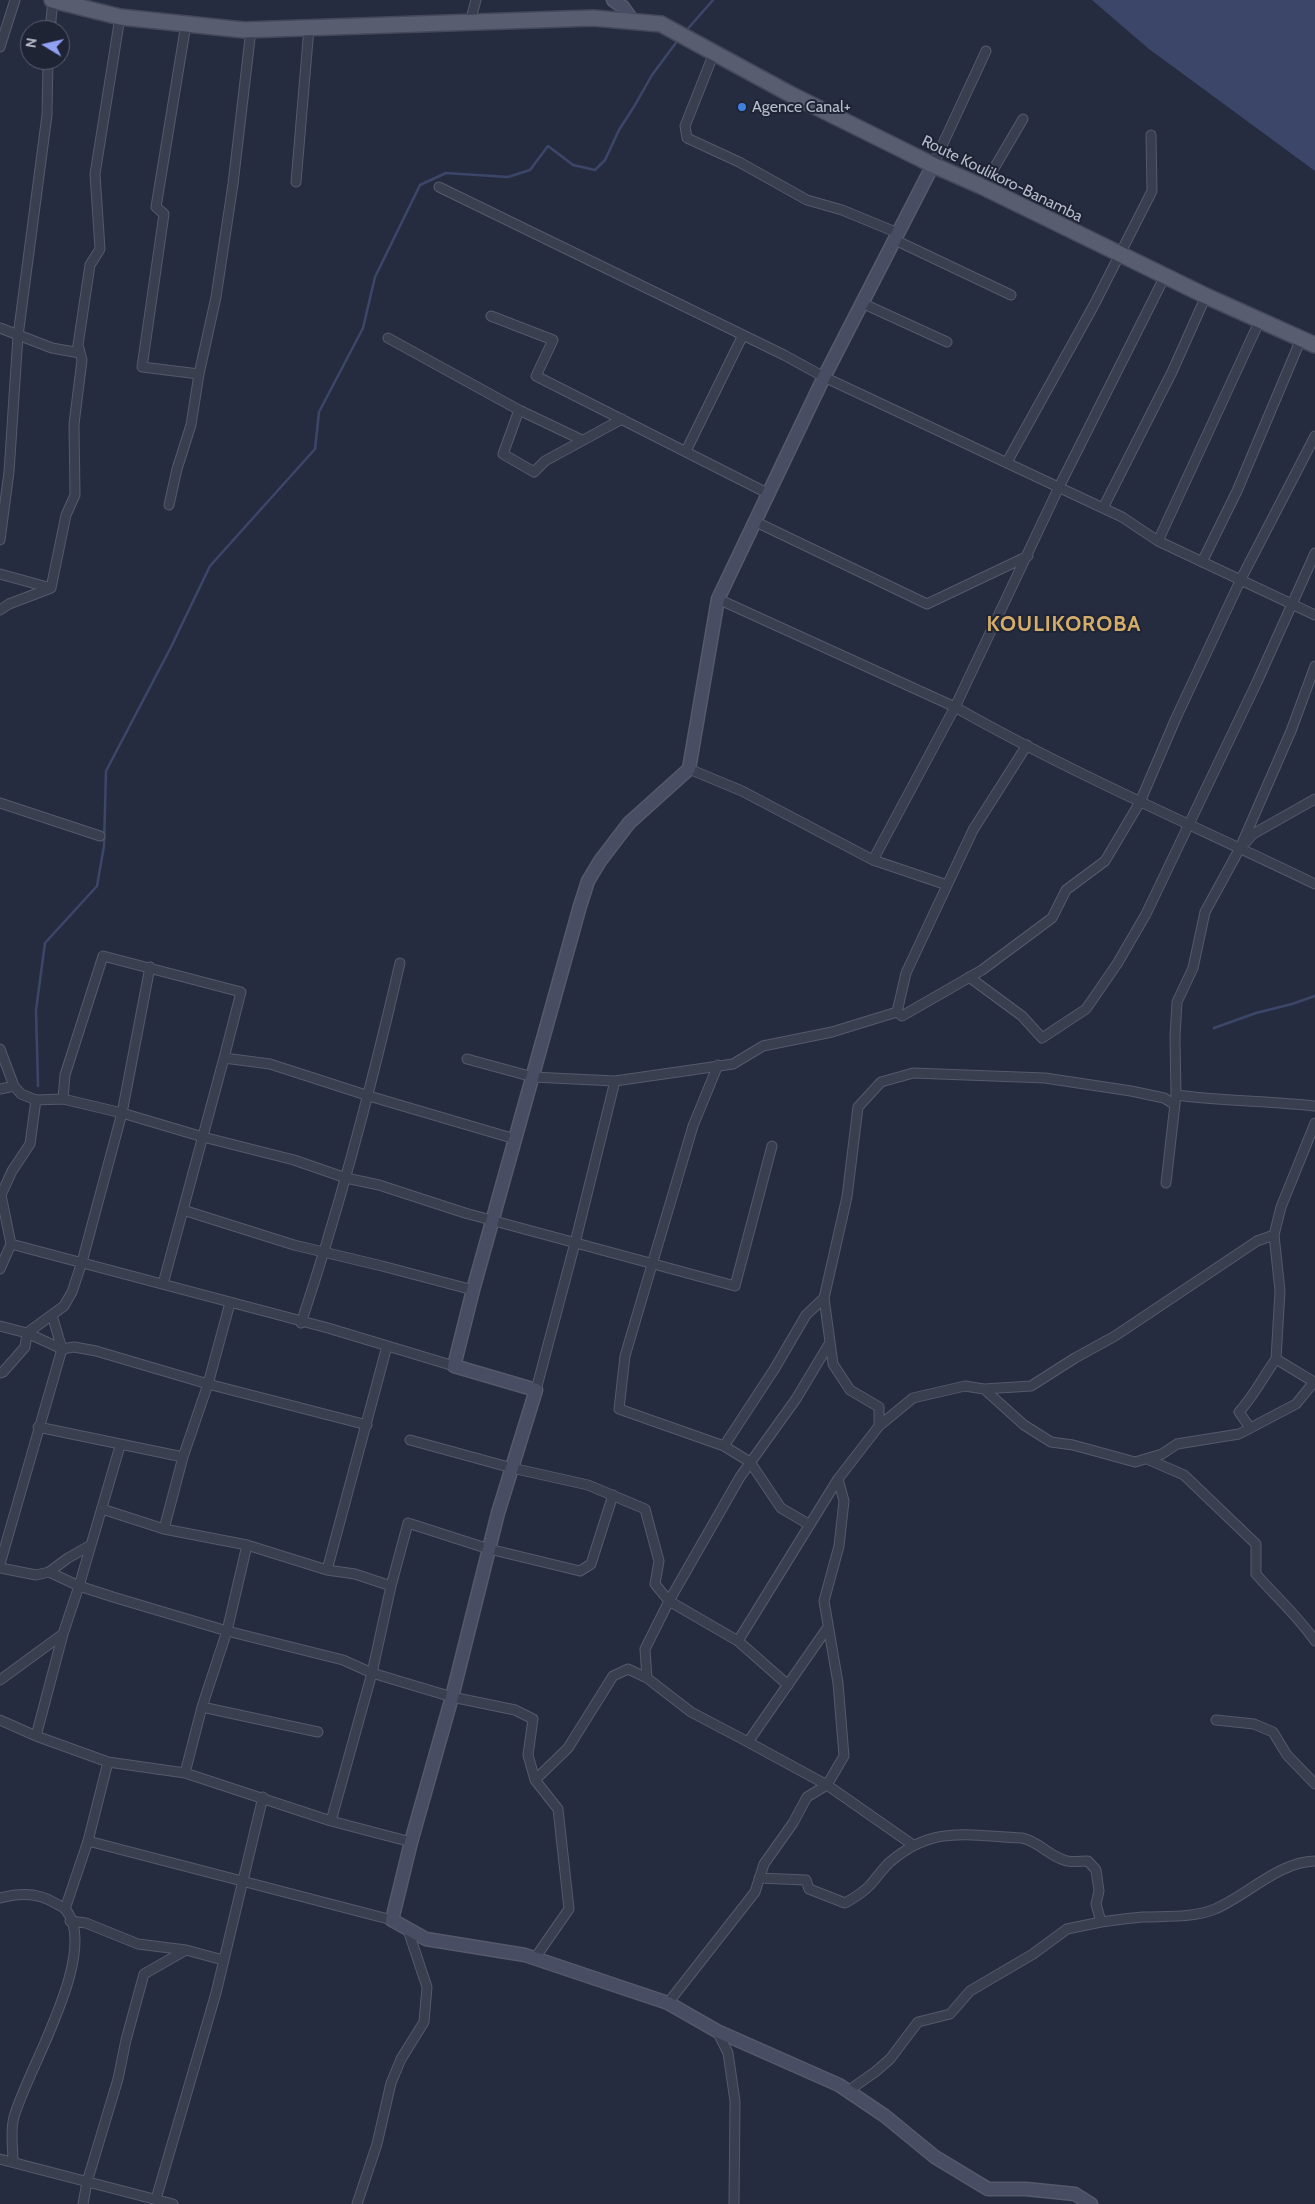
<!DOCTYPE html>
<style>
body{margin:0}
#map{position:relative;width:1315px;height:2204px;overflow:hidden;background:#262c40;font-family:Cabin,sans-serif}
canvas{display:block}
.north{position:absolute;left:20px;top:20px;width:50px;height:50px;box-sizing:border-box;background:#1f2435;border:1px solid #5c6071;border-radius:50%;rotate:279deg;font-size:14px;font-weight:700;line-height:20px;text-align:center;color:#b7baca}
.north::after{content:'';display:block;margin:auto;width:18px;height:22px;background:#91a2f5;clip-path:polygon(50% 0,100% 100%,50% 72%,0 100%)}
</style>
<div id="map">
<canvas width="1315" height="2204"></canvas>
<div class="north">N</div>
</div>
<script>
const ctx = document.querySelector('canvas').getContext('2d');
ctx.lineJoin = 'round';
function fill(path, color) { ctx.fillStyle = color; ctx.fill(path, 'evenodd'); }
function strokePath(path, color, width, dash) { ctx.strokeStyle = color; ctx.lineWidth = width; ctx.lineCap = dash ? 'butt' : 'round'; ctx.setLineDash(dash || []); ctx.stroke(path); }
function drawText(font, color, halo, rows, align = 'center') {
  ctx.font = font + ' Cabin,sans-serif'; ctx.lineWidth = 4; ctx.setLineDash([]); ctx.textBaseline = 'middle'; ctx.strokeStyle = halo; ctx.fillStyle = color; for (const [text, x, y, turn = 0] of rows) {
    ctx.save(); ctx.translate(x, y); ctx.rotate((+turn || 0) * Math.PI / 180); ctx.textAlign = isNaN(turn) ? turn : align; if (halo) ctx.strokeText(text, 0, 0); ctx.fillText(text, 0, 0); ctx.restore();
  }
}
const water = new Path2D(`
 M 1092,0 L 1315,0 L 1315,171 L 1149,49 Z`);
const stream = new Path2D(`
 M 685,32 L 713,0
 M 1214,1028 L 1256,1013 L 1292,1004 L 1315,996
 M 38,1086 L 36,1010 L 45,943 L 97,886 L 104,846 L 106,771 L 170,649 L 210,566 L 315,449 L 319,412 L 363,328 L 375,277 L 420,185 L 446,173 L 508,177 L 530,170 L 548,146 L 573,165 L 595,170 L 605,160 L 619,130 L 635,105 L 652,75 L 678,40`);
const street = new Path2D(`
 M 470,22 L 476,0
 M 186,24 L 156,207 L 164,214 L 142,367 L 199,374
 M 50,30 L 53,0
 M 0,47 L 15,0
 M 714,53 L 685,126 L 687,138 L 739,162 L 807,200 L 842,210 L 898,233
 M 933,165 L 986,51
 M 296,182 L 309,28
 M 439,187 L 784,355 L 824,377 L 1122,517 L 1158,541 L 1315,615
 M 983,187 L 1023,119
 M 895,240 L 1011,295
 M 864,304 L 947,342
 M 491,316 L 553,340 L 536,376 L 769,494
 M 0,328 L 52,348 L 80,353
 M 388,338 L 519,410 L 503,454 L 534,472 L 545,461 L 622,419
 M 519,410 L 582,440
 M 686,451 L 743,335
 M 1007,462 L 1094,305 L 1152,191 L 1151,135
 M 169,505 L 177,469 L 191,425 L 199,374 L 216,297 L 233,184 L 251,30
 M 1103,508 L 1172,372 L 1206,296
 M 756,522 L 927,604 L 1028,556
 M 0,540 L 9,472 L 18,336 L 47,115 L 48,60
 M 1158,541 L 1260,320
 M 1202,562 L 1237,491 L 1301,339
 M 0,574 L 51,588
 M 718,599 L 955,707 C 1071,773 1195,826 1315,884
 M 0,610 L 9,604 L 51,588 L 66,515 L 75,495 L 74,424 L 82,360 L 78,345 L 90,265 L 100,249 L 95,174 L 120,17
 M 689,769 L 742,791 L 873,860 L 947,885
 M 0,803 L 100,836
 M 1246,842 L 1253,834 L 1315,799
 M 873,860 L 955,707 L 1059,487 L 1165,276
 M 969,977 L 1022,1016 L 1042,1038 L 1086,1009 L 1117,964 L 1146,914 L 1257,682 L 1315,553
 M 897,1012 L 906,973 L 973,830 L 1027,745
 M 0,1049 L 14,1086
 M 467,1059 L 533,1077 L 615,1081 L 733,1064 L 763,1046 L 832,1032 L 897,1012 L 902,1016 L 982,970 L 1052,918 L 1066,890 L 1105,861 L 1140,802 L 1176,718 L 1241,579 L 1315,436
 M 718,1065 L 693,1126 L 625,1356 L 619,1409 L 724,1446 L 775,1368 L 806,1315 L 824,1298
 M 0,1089 L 14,1086 L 21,1094 L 36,1100 L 63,1099 L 122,1113 L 203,1137 L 294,1160 L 346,1178 L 379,1185 L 465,1213 L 735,1286 L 772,1146
 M 1176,1095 C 1222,1101 1269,1101 1315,1106
 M 63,1099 L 65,1075 L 103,956 L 241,992 L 224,1058
 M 1166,1183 L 1176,1095 L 1175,1036 L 1177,1002 L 1193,968 L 1205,912 L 1240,848 L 1291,731 L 1315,666
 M 183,1210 L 294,1245 L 382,1266 L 473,1290
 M 11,1244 L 328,1328 L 454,1366
 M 0,1269 L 11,1244 L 1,1195 L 12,1171 L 30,1144 L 36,1100
 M 163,1284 L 224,1058 L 270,1064 L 369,1096 L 515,1139
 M 301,1323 C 341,1204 372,1084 400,963
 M 0,1326 L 27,1333 L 64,1306 L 72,1292 L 82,1262 L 122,1113 L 150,967
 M 1276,1359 L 1280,1291 L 1274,1235 L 1281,1207 L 1315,1123
 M 0,1373 L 3,1372 L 25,1347 L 27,1333 L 62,1349 L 52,1315
 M 536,1390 L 575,1243 L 615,1081
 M 879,1426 L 879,1407 L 850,1390 L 833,1364 L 824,1298 L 847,1197 L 858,1107 L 881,1082 L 913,1073 L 1045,1078 L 1131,1091 L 1164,1098 L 1175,1105
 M 38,1427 L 183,1457
 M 1250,1428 L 1239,1412 C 1254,1396 1263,1377 1276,1359 L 1314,1382 L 1296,1404 L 1239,1434 L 1177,1444 L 1162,1454 L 1135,1462 L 1073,1445 L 1051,1442 L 1024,1425 L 984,1389 L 1031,1386 L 1075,1358 L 1115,1336 L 1257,1241 L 1274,1235
 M 410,1440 L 512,1468 L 588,1485 L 645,1509 L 659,1561 L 655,1584 L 669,1601 L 738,1641
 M 724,1446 L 750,1462 L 781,1508 L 810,1525
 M 1147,1459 L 1184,1475 L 1256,1544 L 1256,1574 C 1276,1597 1298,1616 1315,1641
 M 102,1509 L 164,1529 L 247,1545 L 327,1570 L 355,1574 L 391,1586
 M 164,1529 L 183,1457 L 208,1384 L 230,1303
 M 0,1564 L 62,1349 L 74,1347 L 96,1351 L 208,1384 L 367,1425
 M 0,1568 L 36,1575 L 49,1572 L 79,1586 L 113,1597 L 227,1631 L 343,1660 L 372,1673 L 452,1697 L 515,1710 L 533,1719 L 528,1755 L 535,1780 L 568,1748 L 613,1676 L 628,1669 L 647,1678
 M 327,1570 L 387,1346
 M 49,1572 L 68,1558 L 91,1545
 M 828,1627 L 748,1742 L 827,1785 L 913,1845
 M 0,1680 L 63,1634
 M 788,1685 L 738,1641 L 838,1479 L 879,1426 L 913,1398 L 965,1386 L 984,1389
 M 202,1707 L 318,1732
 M 0,1720 L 36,1736 L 108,1762 L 185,1773 L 331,1821 L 411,1842
 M 1216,1720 L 1254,1724 L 1273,1732 L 1287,1755 L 1315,1784
 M 36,1736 L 63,1634 L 79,1586 L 120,1446
 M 748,1742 L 691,1712 L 647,1678 L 645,1649 L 669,1601 L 740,1477 L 796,1399 L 829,1344
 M 185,1773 L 202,1707 L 227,1631 L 247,1545
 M 535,1780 L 558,1809 L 569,1909 L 535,1958
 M 331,1821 L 372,1673 L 391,1586 L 408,1523 L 489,1549 L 580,1571 L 591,1564 L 613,1495
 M 88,1841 L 392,1920
 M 759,1878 L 806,1880 L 809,1889 L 845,1903 C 854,1898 863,1893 870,1885 C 877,1878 882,1869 890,1862 C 934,1824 969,1836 1022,1838 C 1038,1841 1048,1855 1064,1860 C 1070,1863 1080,1861 1088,1861 L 1096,1870 L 1099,1891 L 1096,1904 L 1101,1922 C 1115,1920 1129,1918 1143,1917 C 1167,1916 1193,1918 1215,1909 C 1248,1895 1278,1862 1315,1861
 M 0,1898 C 18,1893 38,1892 55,1903 C 58,1905 62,1906 65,1909 C 102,1950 26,2072 14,2117 C 10,2130 13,2148 13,2162
 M 65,1909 L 88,1841 L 108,1762
 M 70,1921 L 86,1923 L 138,1944 L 186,1950
 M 668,2003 L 755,1892 L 764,1864 L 793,1823 L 807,1797 L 827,1785 L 844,1756 L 838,1683 L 824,1601 L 839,1546 L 844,1501 L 838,1479
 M 717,2031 L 728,2053 L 735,2101 L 734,2204
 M 848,2091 L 875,2072 L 890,2059 L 918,2022 L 950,2014 L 970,1991 L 1033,1954 L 1067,1929 L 1101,1922
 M 0,2159 L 173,2204
 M 156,2199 L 216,1993 L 263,1797
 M 83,2204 L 87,2182 L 118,2079 L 126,2040 L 144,1974 L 186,1950 L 223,1960
 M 357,2204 L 377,2144 L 391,2083 L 401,2059 L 424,2022 L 427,1987 L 408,1930`);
const secondary = new Path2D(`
 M 613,0 L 623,7 L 633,21
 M 933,165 L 824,377 L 718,599 L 689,769 L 629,823 L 600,861 L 588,881 L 580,906 L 473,1290 L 454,1366 L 536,1390 L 498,1513 L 452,1697 L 411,1842 L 392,1920 L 426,1939 L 525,1955 L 668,2003 L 717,2031 L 839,2085 L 885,2116 L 935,2157 L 988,2189 L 1026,2189 L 1075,2194 L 1091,2204`);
const primary = new Path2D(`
 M 52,0 L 120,17 L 244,30 L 593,18 L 661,24 L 790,94 L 933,165 L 983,187 L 1206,296 L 1315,345`);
const markers = [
 [742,107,5,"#3f7fe0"]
];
const poiNames = [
 ["Agence Canal+",752,107]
];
const streetNames = [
 ["Route Koulikoro-Banamba",1002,179,26]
];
const districtNames = [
 ["KOULIKOROBA",1064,625]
];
fill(water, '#3c4668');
strokePath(stream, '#3c4668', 2.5);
strokePath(street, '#555a6a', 11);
strokePath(secondary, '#555a6a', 15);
strokePath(primary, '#444859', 18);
strokePath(street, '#3a3f50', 9);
strokePath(secondary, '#484d63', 12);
strokePath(primary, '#585d70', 15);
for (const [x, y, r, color] of markers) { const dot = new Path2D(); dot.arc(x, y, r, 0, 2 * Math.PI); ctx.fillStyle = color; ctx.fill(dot); strokePath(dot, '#1f2435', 2); }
drawText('16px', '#b7baca', '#1f2435', poiNames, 'left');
drawText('16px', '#b7baca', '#1f2435', streetNames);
ctx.letterSpacing = '1px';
drawText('bold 21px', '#d3ad69', '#1f2435', districtNames);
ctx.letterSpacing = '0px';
</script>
